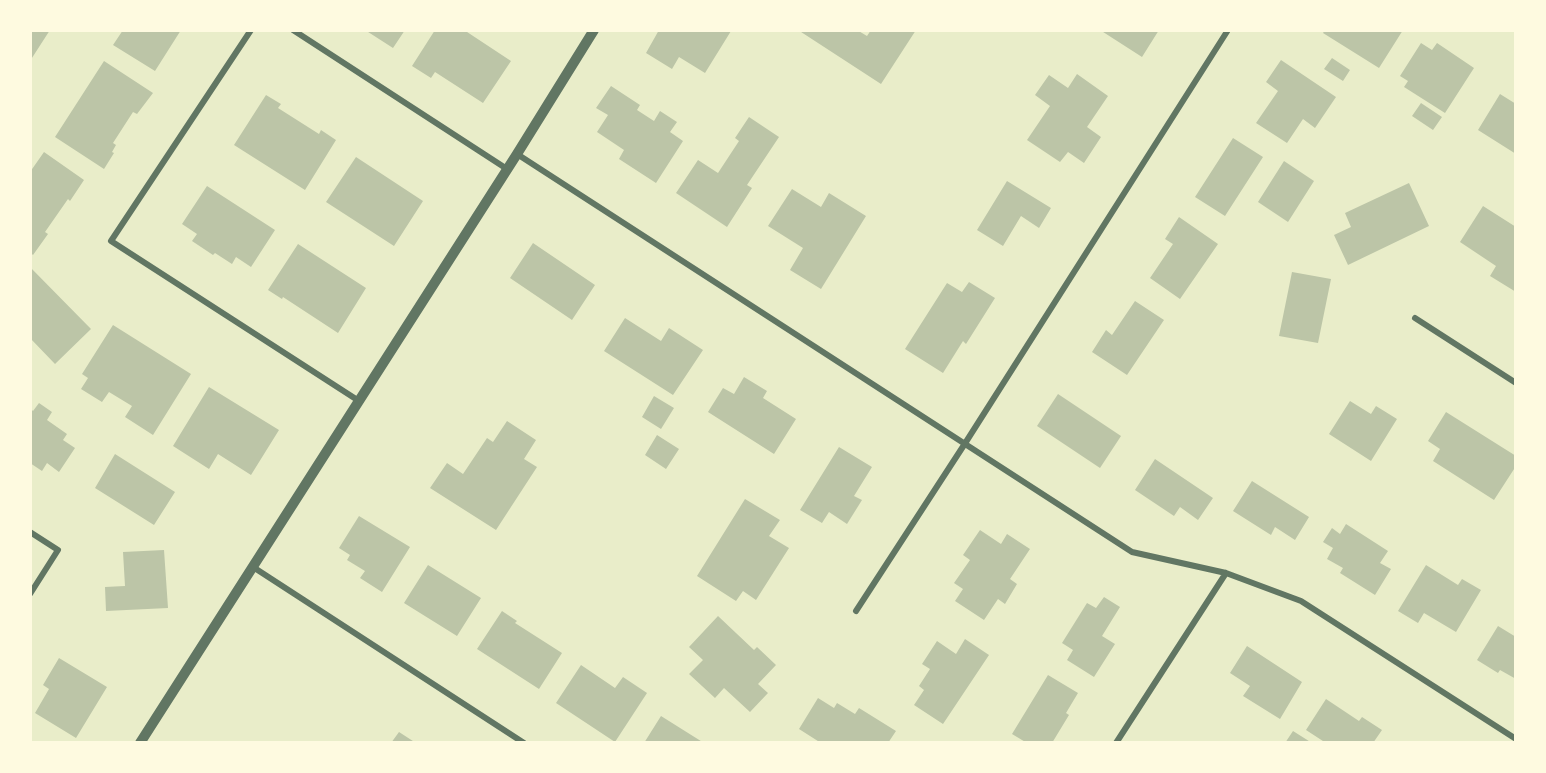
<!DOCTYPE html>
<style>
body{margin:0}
#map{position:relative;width:1546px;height:773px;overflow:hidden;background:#e9edc9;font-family:"Alegreya Sans",sans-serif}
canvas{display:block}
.frame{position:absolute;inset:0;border:32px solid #fefae0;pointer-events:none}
</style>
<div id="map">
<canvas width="1546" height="773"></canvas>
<div class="frame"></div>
</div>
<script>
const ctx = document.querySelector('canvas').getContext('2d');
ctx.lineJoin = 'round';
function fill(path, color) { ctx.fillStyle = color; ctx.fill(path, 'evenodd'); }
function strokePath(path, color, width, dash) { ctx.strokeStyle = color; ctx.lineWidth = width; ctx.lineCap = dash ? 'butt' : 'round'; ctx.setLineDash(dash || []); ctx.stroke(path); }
const building = new Path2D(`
 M 30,30 L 50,30 L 30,61 Z
 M 123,30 L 181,30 L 155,71 L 113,45 Z
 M 365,30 L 405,30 L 393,48 Z
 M 435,30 L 464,30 L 511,61 L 483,103 L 435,72 L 431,78 L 412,66 Z
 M 659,30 L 730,30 L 731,31 L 705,73 L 679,57 L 672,69 L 646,53 Z
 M 798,30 L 857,30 L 867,36 L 871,30 L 916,30 L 881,84 Z
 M 1100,30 L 1159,30 L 1142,57 Z
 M 1325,30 L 1403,30 L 1379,68 L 1323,33 Z
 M 1421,43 L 1432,50 L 1437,43 L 1474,68 L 1445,113 L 1404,87 L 1408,81 L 1400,76 Z
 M 1332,58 L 1350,70 L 1343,81 L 1324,69 Z
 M 1281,60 L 1336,97 L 1315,128 L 1303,119 L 1287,143 L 1256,123 L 1278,91 L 1266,82 Z
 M 104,61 L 153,93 L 137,114 L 133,112 L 113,143 L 116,145 L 112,152 L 114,153 L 104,169 L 55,137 Z
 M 1077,74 L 1108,96 L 1087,127 L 1101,137 L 1084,163 L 1068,152 L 1060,162 L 1027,140 L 1050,106 L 1035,95 L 1049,75 L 1068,88 Z
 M 611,86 L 640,105 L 637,110 L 654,121 L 660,111 L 677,122 L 670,132 L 683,141 L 656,183 L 619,159 L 624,150 L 597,132 L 608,115 L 596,108 Z
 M 1500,94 L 1516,104 L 1516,154 L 1478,130 Z
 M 266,95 L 281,104 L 278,108 L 319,134 L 321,130 L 336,140 L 305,190 L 234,145 Z
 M 1421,103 L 1442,117 L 1433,130 L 1412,116 Z
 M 749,117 L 779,137 L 747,185 L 752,188 L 727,227 L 676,193 L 698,160 L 718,173 L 739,141 L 735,138 Z
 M 1233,138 L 1263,157 L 1225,216 L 1195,197 Z
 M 44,152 L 84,180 L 70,201 L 68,199 L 45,232 L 48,234 L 33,255 L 30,252 L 30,172 Z
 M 356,157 L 423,201 L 394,246 L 326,202 Z
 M 1284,161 L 1314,181 L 1288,222 L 1258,202 Z
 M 1007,181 L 1051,208 L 1039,228 L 1021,216 L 1003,246 L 977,230 Z
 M 1409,183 L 1429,226 L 1348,265 L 1334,235 L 1351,227 L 1345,213 Z
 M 207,186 L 275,230 L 251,267 L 236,257 L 232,264 L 215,253 L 213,255 L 192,241 L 197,234 L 182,224 Z
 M 792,189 L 821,207 L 829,193 L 866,216 L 821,289 L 790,270 L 803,248 L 768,226 Z
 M 1483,206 L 1516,227 L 1516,292 L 1490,276 L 1496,266 L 1460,242 Z
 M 1179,217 L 1218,244 L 1180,299 L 1150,278 L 1173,244 L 1165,239 Z
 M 533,243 L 595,285 L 572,320 L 510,278 Z
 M 298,244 L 366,288 L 338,333 L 283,297 L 282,299 L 268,290 Z
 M 30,267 L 91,329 L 55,364 L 30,338 Z
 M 1292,272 L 1331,279 L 1318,343 L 1279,336 Z
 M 969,282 L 995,298 L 966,344 L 963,341 L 943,373 L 905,349 L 947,283 L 962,292 Z
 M 1135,301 L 1164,320 L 1127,375 L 1092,352 L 1106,330 L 1112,335 Z
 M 625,318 L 661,341 L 669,328 L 703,350 L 673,395 L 604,351 Z
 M 113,325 L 191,374 L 153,435 L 125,417 L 132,406 L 109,392 L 102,402 L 81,389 L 88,378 L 82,374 Z
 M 744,377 L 767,391 L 763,398 L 796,419 L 774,454 L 708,412 L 723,388 L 734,394 Z
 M 209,387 L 279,430 L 251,475 L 218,454 L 209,469 L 173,446 Z
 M 1058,394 L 1121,436 L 1100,468 L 1037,426 Z
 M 654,396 L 674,408 L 661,429 L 642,417 Z
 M 1350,401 L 1371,414 L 1376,406 L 1397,419 L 1371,461 L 1329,434 Z
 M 39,403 L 52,412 L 47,420 L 67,434 L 63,440 L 75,448 L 59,472 L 47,463 L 42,471 L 30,463 L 30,408 L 33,411 Z
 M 1446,412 L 1516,456 L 1516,466 L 1494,500 L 1433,461 L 1440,449 L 1428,441 Z
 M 507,421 L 536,440 L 524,459 L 537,467 L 496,530 L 430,488 L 447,463 L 463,474 L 487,438 L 493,442 Z
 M 657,435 L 679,449 L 666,469 L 645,455 Z
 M 839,447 L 872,467 L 854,496 L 862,500 L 847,524 L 829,512 L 822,523 L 800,510 Z
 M 115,454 L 175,492 L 154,525 L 95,488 Z
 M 1155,459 L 1213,498 L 1198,520 L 1180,507 L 1174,516 L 1135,490 Z
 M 1252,481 L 1309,517 L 1295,540 L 1275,527 L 1271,535 L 1233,511 Z
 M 745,499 L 780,520 L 769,536 L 789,548 L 756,600 L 743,591 L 736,601 L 697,576 Z
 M 359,516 L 410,547 L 382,592 L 360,578 L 365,571 L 347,560 L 350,555 L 339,548 Z
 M 1346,524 L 1388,551 L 1380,563 L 1391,569 L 1375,595 L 1340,573 L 1343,568 L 1327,559 L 1333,548 L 1323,542 L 1332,528 L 1340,534 Z
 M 980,530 L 1001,544 L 1007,534 L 1030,549 L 1010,579 L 1017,584 L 1005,604 L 998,599 L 984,620 L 955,601 L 963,589 L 954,583 L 970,560 L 963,555 Z
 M 164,550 L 168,608 L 106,611 L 105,587 L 125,586 L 123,552 Z
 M 428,565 L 481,598 L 457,636 L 404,603 Z
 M 1426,565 L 1458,585 L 1462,579 L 1481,590 L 1456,632 L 1424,613 L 1418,623 L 1398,611 Z
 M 1104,597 L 1120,607 L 1102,636 L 1115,644 L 1094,677 L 1067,660 L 1073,650 L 1062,643 L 1087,603 L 1096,608 Z
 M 502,611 L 517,621 L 515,623 L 562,653 L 539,689 L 477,649 Z
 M 718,616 L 754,650 L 757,647 L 776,665 L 758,684 L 768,693 L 750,712 L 724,688 L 715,698 L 689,674 L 703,660 L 689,647 Z
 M 1498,626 L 1516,637 L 1516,679 L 1500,670 L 1498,673 L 1477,660 Z
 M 965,639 L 989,655 L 943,724 L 914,705 L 924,690 L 919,686 L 930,669 L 922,664 L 937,641 L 956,654 Z
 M 1247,646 L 1302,682 L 1280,719 L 1243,696 L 1250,686 L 1230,673 Z
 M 59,658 L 107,687 L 76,738 L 35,713 L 49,689 L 43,685 Z
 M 581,665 L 615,688 L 623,677 L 647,693 L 615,742 L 556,703 Z
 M 1048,675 L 1078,693 L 1066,713 L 1069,715 L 1052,743 L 1027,743 L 1012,734 Z
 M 818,698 L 834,708 L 837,703 L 855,714 L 859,708 L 896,731 L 888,743 L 821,743 L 799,729 Z
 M 1326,699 L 1359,721 L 1362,717 L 1382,730 L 1373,743 L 1326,743 L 1306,730 Z
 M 661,716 L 704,743 L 644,743 Z
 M 1293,731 L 1312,743 L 1285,743 Z
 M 399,732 L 416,743 L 391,743 Z`);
const minor = new Path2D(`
 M 251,30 L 111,241 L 359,401
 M 293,30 L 507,169
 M 517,154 L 1132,552 L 1226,573 L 1301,601 L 1516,739
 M 1415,318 L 1516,383
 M 30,532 L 58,550 L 30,594
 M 253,567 L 524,743
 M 856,611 L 964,445 L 1228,30
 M 1116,743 L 1226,573`);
const tertiary = new Path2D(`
 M 140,743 L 517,154 L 594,30`);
fill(building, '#bcc5a7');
strokePath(minor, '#617663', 6);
strokePath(tertiary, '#617663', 10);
</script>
